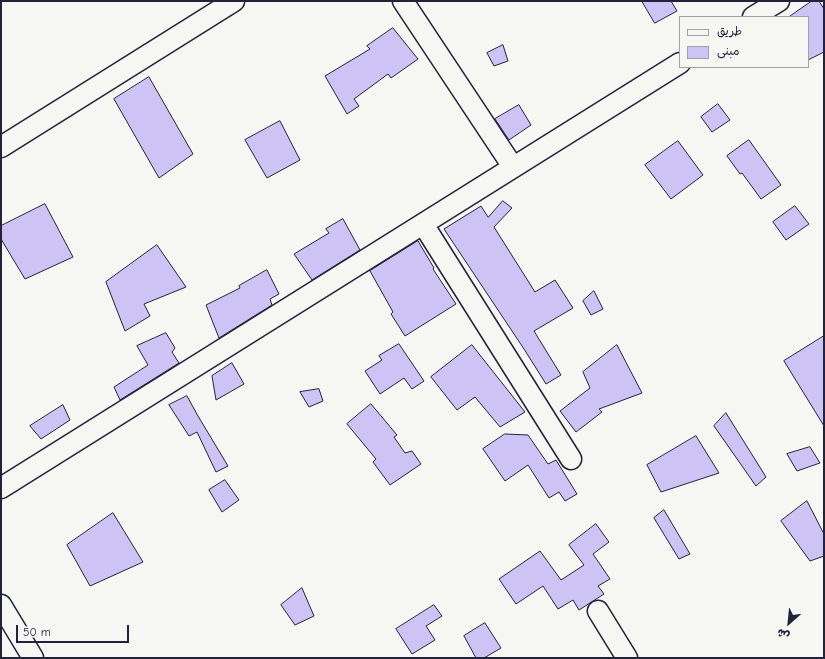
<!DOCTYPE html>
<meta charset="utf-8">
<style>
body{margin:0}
#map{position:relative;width:825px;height:659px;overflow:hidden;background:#f6f6f2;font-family:"Comic Neue","Playpen Sans Arabic",sans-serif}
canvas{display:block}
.frame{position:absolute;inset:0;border:2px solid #22223b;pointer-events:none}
.legend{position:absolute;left:679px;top:16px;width:130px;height:52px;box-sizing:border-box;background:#f6f6f2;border:1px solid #a1a1a9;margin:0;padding:5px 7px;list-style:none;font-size:12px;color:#22223b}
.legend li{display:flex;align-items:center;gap:8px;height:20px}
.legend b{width:20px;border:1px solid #a1a1a9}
.north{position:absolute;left:769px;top:603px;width:40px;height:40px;-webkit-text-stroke:3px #f6f6f2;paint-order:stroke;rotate:207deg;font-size:11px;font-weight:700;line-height:16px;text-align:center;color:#22223b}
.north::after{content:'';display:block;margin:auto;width:14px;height:18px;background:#22223b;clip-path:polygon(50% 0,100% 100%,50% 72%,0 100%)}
.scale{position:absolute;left:16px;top:625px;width:113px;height:18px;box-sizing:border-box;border:2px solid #22223b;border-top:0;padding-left:5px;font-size:12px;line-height:14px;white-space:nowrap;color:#22223b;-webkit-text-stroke:3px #f6f6f2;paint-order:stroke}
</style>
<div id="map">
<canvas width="825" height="659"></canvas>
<div class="frame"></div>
<ul class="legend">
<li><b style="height:5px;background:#f6f6f2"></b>طريق</li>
<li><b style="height:11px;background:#cec3f5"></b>مبنى</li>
</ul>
<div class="north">ش</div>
<div class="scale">50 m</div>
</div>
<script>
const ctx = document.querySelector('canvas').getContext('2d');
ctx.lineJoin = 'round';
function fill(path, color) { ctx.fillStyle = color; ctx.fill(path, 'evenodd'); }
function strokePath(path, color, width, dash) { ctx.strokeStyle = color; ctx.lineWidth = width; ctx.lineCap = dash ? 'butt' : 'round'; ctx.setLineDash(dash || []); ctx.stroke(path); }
const building = new Path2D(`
 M 642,1 L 671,1 L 677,11 L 655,23 Z
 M 812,1 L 819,1 L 824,9 L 824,52 L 808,60 L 808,17 L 789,17 Z
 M 393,28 L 418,59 L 391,78 L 388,74 L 354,99 L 359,106 L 347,114 L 325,76 L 370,49 L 367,46 Z
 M 503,45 L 508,61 L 494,66 L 487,53 Z
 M 149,77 L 193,154 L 159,178 L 114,99 Z
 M 718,104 L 730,120 L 712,132 L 701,117 Z
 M 519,105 L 531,125 L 509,140 L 495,119 Z
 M 280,121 L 300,160 L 267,178 L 245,140 Z
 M 749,140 L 781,185 L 761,199 L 742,173 L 740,174 L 727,156 Z
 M 678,141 L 703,175 L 671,199 L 645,165 Z
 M 503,201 L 512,208 L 494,227 L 535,292 L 555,280 L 573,308 L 534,331 L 561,375 L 546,384 L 524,349 L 444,229 L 481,206 L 488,217 Z
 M 45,204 L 73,257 L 25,279 L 1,239 L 1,226 Z
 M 795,206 L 809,224 L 786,240 L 773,222 Z
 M 343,219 L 360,250 L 312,280 L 294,254 L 329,233 L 326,229 Z
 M 418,241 L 434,268 L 433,269 L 456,304 L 405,336 L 391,314 L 393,312 L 370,271 Z
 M 157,245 L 186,287 L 144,304 L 150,316 L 125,331 L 106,282 Z
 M 267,270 L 279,294 L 270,299 L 272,305 L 219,338 L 206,305 L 240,288 L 239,286 Z
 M 594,291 L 603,309 L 591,315 L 583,301 Z
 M 166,333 L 175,348 L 172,352 L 179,363 L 120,400 L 114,387 L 148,365 L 137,346 Z
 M 824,336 L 824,426 L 784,361 Z
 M 399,344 L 424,381 L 412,389 L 404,378 L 380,394 L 365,371 L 382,360 L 379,356 Z
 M 472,345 L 525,412 L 500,427 L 475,397 L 457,410 L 431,377 Z
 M 617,345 L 642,393 L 599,409 L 602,412 L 576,432 L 560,411 L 590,388 L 583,372 Z
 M 232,363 L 244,384 L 216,400 L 212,376 Z
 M 319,389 L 323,401 L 309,407 L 300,392 Z
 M 187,396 L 198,416 L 228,466 L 216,472 L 197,432 L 189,436 L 169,405 Z
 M 371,404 L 397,435 L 394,437 L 405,453 L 412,451 L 421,464 L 390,485 L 373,462 L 376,459 L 347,424 Z
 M 63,405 L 70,420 L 41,439 L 30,426 Z
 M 726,413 L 766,477 L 756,486 L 714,426 Z
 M 505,434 L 528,435 L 548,464 L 556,460 L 577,494 L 565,501 L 559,492 L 549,498 L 528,465 L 505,481 L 483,449 Z
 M 696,436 L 719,473 L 661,492 L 647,465 Z
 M 810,447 L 820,463 L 797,471 L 787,454 Z
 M 225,480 L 239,500 L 222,512 L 209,490 Z
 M 807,501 L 824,534 L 824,556 L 810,561 L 781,521 Z
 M 664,510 L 690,554 L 679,559 L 654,518 Z
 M 113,513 L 143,562 L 90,586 L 67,545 Z
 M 596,524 L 609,542 L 593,554 L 610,579 L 598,586 L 604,594 L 579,610 L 573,600 L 558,609 L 543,586 L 516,604 L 499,579 L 540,551 L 561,580 L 584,565 L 569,545 Z
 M 302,588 L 314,616 L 295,625 L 281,605 Z
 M 434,605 L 442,616 L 426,626 L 435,640 L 412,654 L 396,629 Z
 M 485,623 L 501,648 L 484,658 L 476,658 L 464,636 Z`);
const minor = new Path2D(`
 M 403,1 L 513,167
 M 753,17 L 779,1
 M 1,147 L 234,1
 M 423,224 L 571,459
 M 1,488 L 680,63
 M 1,605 L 33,658
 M 598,611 L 627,658`);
fill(building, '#cec3f5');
strokePath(building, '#22223b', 1);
strokePath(minor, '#22223b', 23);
strokePath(minor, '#f6f6f2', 20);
</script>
